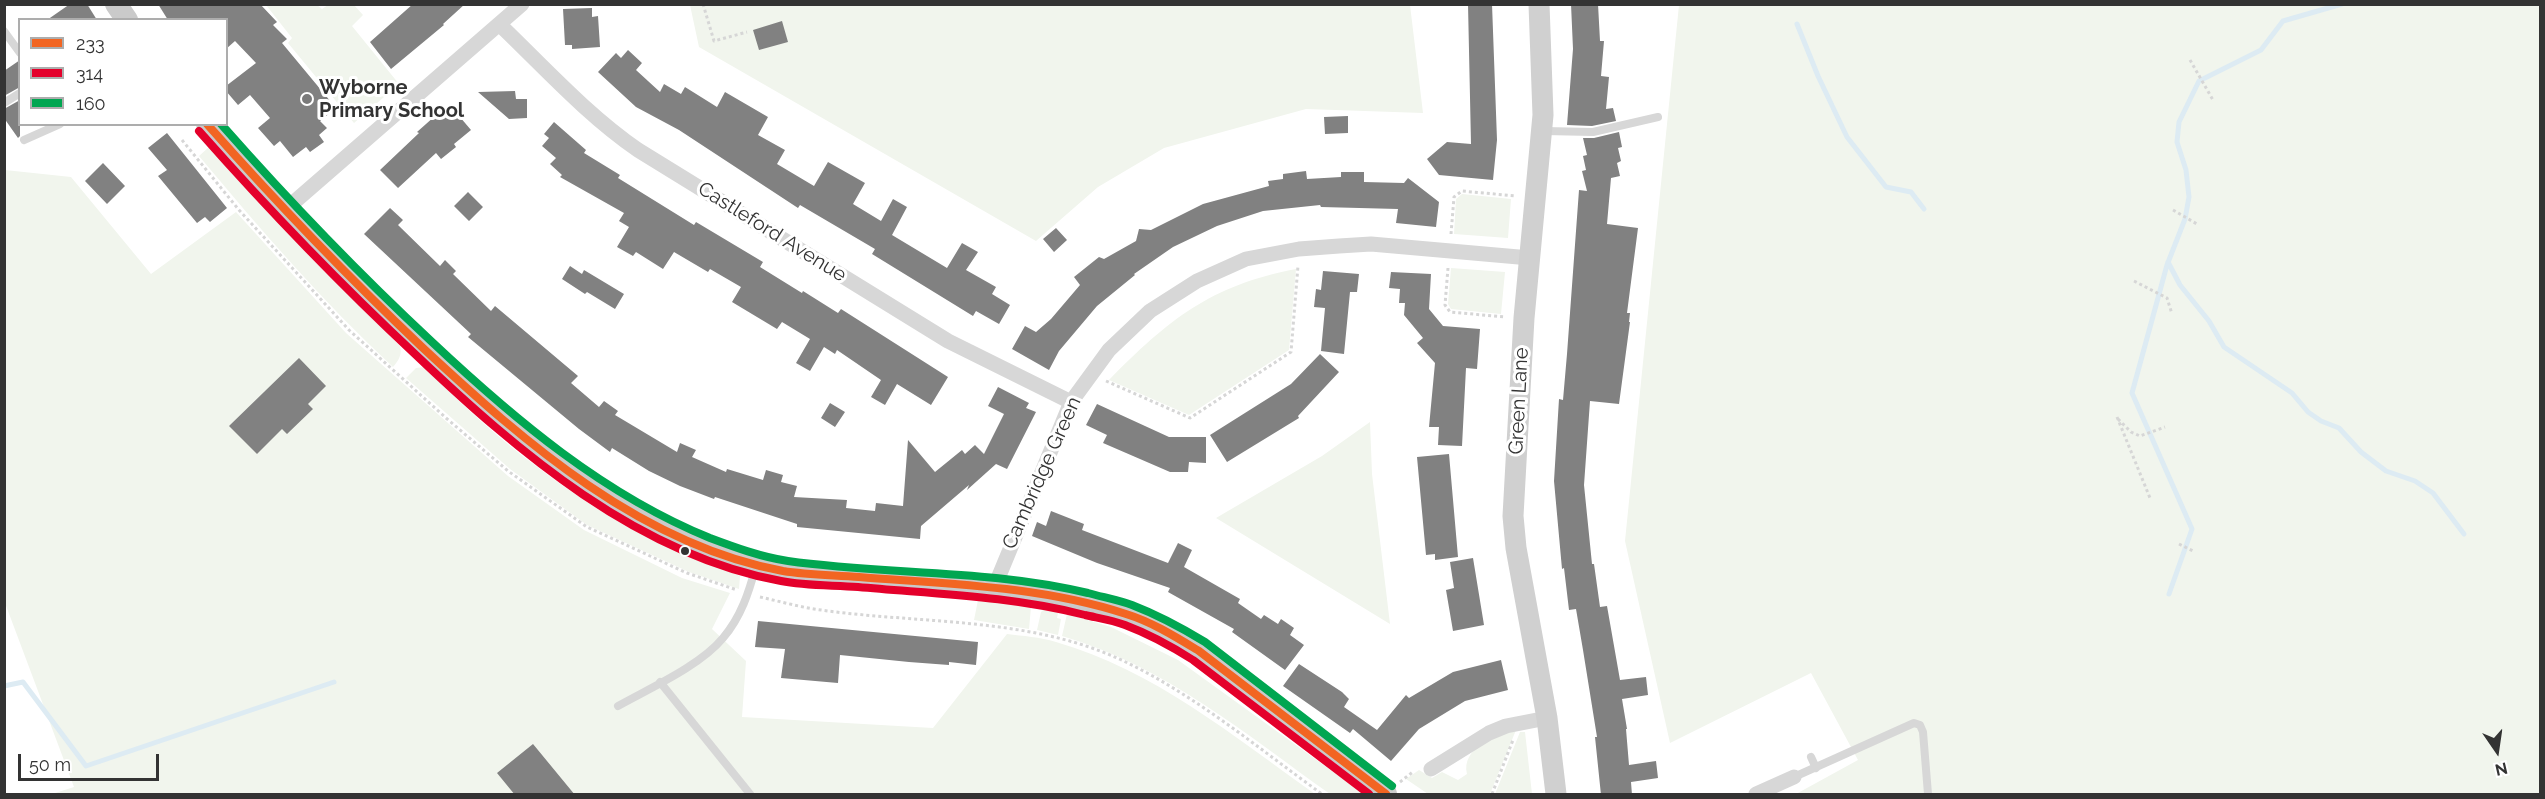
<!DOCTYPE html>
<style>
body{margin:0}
#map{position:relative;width:2545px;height:799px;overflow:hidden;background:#fff;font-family:Raleway,sans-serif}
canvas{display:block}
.frame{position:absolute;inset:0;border:6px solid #333;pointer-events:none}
.legend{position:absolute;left:18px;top:18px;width:210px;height:108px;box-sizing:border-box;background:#fff;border:2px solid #adadad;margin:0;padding:8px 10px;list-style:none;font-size:18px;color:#333}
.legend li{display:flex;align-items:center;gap:12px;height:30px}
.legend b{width:30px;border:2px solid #adadad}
.north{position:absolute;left:2467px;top:721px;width:60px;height:60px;-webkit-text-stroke:4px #fff;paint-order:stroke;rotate:167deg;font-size:16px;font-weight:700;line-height:24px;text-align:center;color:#333}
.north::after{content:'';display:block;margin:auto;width:21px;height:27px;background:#333;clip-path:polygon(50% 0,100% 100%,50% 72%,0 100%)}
.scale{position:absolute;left:18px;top:754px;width:141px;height:27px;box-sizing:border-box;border:3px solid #333;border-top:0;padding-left:8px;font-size:18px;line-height:21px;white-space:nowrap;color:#333;-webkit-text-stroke:4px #fff;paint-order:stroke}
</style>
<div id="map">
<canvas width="2545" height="799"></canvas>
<div class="frame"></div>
<ul class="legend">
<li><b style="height:8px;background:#f26522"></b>233</li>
<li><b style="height:8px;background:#e4002b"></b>314</li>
<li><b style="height:8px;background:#00a651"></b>160</li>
</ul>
<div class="north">N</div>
<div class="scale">50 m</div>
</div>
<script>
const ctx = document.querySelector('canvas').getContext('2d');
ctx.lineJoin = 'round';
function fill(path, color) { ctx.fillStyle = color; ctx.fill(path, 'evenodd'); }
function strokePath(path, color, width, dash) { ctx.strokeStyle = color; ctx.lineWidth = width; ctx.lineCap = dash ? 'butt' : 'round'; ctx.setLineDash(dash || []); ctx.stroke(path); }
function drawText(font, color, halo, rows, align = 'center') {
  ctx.font = font + ' Raleway,sans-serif'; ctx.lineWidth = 6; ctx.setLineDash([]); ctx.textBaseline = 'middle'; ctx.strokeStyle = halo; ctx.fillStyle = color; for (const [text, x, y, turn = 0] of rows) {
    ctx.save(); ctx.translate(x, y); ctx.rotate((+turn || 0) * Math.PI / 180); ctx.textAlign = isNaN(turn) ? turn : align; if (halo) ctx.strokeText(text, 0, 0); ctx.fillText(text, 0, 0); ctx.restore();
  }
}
const green = new Path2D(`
 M 266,5 L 317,5 L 322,9 L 328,5 L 354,5 L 363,15 L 352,26 L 399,84 L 354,123 L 288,43 L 292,38 Z
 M 690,5 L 1410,5 L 1423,113 L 1306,109 L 1164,148 L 1098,187 L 1036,241 L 699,47 Z
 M 1679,5 L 2540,5 L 2540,794 L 1796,794 L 1858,760 L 1811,673 L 1670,743 L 1625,541 Z
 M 209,147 L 310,257 L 400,346 C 402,355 399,360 393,367 C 323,302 260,229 199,156 Z
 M 5,170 L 71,177 L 151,274 L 236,212 L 346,333 L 508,476 L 584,530 L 682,578 L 730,593 L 712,629 L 746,661 L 742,717 L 933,728 L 1007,634 C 1023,636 1040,637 1056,642 C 1154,670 1233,736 1315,794 L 52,794 L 74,787 L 5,603 Z
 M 1462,194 L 1511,199 L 1508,238 L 1454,234 L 1456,199 Z
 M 1451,268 L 1505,272 L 1501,314 L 1451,309 L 1448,304 Z
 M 1296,269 L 1289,350 L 1189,415 L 1109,380 C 1168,320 1211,285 1296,269 Z
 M 425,367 C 479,425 557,487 626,526 C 662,545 702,561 740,576 L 739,589 L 689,572 L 587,525 L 510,469 L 406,378 L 416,368 Z
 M 1370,422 L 1372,474 L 1390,624 L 1216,518 L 1322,456 Z
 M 978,600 L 1031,607 L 1029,629 L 974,620 Z
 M 1044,609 L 1058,613 L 1057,618 L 1061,619 L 1058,635 L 1037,630 L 1041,612 Z
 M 1067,614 L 1111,627 L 1178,660 L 1361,792 L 1359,794 L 1330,794 C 1245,734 1164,665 1062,636 Z
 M 1516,730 L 1490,794 L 1428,794 L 1406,779 L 1419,770 L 1432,778 L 1442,772 L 1458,780 L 1467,774 C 1461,749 1494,734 1516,730 Z
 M 1520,732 L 1525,732 L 1532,794 L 1495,794 Z`);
const stream = new Path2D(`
 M 1797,24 L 1818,76 L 1847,137 L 1886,187 L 1911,192 L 1924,209
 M 2168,262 L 2180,285 L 2209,321 L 2224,347 L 2292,393 L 2308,412 L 2321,421 L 2339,428 L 2361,452 L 2386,471 L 2415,481 L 2433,493 L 2464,534
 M 2169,594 L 2192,529 L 2132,393 L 2167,265 L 2185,219 L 2189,197 L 2186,170 L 2177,142 L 2179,122 L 2199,81 L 2261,50 L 2283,21 L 2342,4
 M 4,686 L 23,682 L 86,766 L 334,682`);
const building = new Path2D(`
 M 70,4 L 87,4 L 97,20 L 47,20 Z
 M 158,4 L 260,4 L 277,22 L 273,25 L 287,39 L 282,43 L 336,108 L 320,121 L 327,128 L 319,135 L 324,142 L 310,152 L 306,147 L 293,157 L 280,141 L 274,146 L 258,128 L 270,118 L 250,95 L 238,105 L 226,91 L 226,86 L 256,63 L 235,41 L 226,49 L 226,20 L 168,20 Z
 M 413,4 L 465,4 L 443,24 L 444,25 L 391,69 L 370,42 Z
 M 1468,4 L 1492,4 L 1497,140 L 1493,180 L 1439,175 L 1427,159 L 1447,142 L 1471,144 Z
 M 1571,4 L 1598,4 L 1600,41 L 1604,41 L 1601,76 L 1609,77 L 1606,109 L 1613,108 L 1616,121 L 1592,126 L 1567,125 L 1573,49 Z
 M 592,8 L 592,17 L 598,16 L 600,47 L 572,49 L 572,45 L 565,45 L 563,9 Z
 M 782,21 L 788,42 L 759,50 L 753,30 Z
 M 628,50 L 642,63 L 636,70 L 660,92 L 664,84 L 681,94 L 685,87 L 717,107 L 725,92 L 768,117 L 758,135 L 785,150 L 777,164 L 814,186 L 828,162 L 865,183 L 853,204 L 881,221 L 893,199 L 907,207 L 892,235 L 947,268 L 962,243 L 978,252 L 966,270 L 996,287 L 992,294 L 1010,305 L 999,324 L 976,311 L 973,316 L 872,254 L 875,249 L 800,205 L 798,208 L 679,130 L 636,107 L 598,72 L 616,53 L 621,58 Z
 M 20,60 L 20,87 L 4,96 L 4,71 Z
 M 515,91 L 516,99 L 527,99 L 527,118 L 509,119 L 478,92 Z
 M 20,100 L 20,136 L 18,138 L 4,118 L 4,109 Z
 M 444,108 L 449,114 L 454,110 L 471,130 L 454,144 L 456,147 L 441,159 L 436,153 L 398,188 L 380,170 L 419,133 L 417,132 Z
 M 1348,116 L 1348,133 L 1325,134 L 1324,117 Z
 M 554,122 L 586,150 L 584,153 L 620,175 L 618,178 L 694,225 L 696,222 L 763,262 L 760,267 L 802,293 L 803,291 L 838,313 L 841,309 L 948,377 L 931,405 L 897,384 L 885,405 L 871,397 L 881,380 L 837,350 L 835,354 L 824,347 L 810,371 L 796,363 L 810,339 L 782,322 L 777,329 L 732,302 L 741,287 L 710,269 L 708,272 L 674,252 L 663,269 L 636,252 L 633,256 L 617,247 L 629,227 L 619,221 L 624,213 L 560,177 L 562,175 L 550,164 L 556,158 L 542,146 L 549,138 L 544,134 Z
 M 1619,132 L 1622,147 L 1618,148 L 1621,161 L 1617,163 L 1620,176 L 1611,178 L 1607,224 L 1638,228 L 1627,313 L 1630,313 L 1629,322 L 1630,322 L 1619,404 L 1590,401 L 1584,485 L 1592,564 L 1594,564 L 1600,607 L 1607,606 L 1620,680 L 1646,677 L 1648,695 L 1622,699 L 1627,729 L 1626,729 L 1629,765 L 1656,761 L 1658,778 L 1631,782 L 1632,795 L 1601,795 L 1595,737 L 1597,737 L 1583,650 L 1576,609 L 1569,610 L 1564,568 L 1562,569 L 1554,481 L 1559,399 L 1563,400 L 1567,354 L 1579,190 L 1587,191 L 1582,171 L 1586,170 L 1583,156 L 1587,155 L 1583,138 L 1594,138 Z
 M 167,133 L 227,208 L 210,222 L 205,217 L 197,223 L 158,176 L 167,170 L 148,148 Z
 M 103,163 L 125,186 L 107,204 L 85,181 Z
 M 1306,171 L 1307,179 L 1341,177 L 1341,172 L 1364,172 L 1364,182 L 1404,183 L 1408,178 L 1439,202 L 1436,227 L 1396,223 L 1398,209 L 1321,207 L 1320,205 L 1263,211 L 1217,226 L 1173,247 L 1134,274 L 1135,275 L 1097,306 L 1059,351 L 1049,370 L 1012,349 L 1025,326 L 1036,332 L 1051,319 L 1080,285 L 1074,277 L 1099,257 L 1104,259 L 1136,241 L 1139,229 L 1151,230 L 1203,204 L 1269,186 L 1268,181 L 1283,179 L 1283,174 Z
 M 468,192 L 483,207 L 469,221 L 454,206 Z
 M 390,208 L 403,220 L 398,225 L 440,266 L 445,260 L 456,271 L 453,274 L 491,311 L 495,306 L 578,376 L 571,383 L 599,407 L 604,401 L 618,411 L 615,415 L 677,452 L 680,443 L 696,450 L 692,457 L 726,472 L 727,469 L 763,480 L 766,470 L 783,475 L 781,482 L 797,486 L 794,497 L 847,500 L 846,508 L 875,511 L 876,503 L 903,506 L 908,440 L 935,472 L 962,450 L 965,454 L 975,445 L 984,454 L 1004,414 L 988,406 L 998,387 L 1029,403 L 1026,408 L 1036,412 L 1007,469 L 996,464 L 967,490 L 969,485 L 921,526 L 920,539 L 797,527 L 797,524 L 715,497 L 714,499 L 680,486 L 649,471 L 612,448 L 610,452 L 579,429 L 468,337 L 471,334 L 364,234 Z
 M 1056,228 L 1067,240 L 1054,252 L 1043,239 Z
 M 570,266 L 582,274 L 584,270 L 624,294 L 615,309 L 587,292 L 585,294 L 562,279 Z
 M 1323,271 L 1359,274 L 1357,292 L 1350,292 L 1344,354 L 1321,351 L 1325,308 L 1314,307 L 1316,289 L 1321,290 Z
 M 1391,272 L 1431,274 L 1429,309 L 1443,326 L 1480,329 L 1477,369 L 1466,368 L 1462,446 L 1438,445 L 1439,427 L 1429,427 L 1435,363 L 1417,343 L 1423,338 L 1404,315 L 1405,303 L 1399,303 L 1400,289 L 1389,288 Z
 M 1320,354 L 1339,372 L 1298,416 L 1299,418 L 1227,462 L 1210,435 L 1291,384 Z
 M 299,358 L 326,386 L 308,404 L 313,409 L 287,434 L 282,429 L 257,454 L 229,426 Z
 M 830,403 L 845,412 L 835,427 L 821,418 Z
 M 1097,404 L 1169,437 L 1206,437 L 1206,463 L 1189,462 L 1188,472 L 1170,472 L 1103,443 L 1107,435 L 1086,425 Z
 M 1449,454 L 1458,557 L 1435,560 L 1435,554 L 1426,555 L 1417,457 Z
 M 1051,511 L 1084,524 L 1082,530 L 1168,563 L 1178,543 L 1192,550 L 1184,567 L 1240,599 L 1238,603 L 1261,619 L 1264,615 L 1278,624 L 1281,619 L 1294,628 L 1290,635 L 1304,645 L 1285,670 L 1232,632 L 1234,629 L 1168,592 L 1170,588 L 1097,563 L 1032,536 L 1037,522 L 1046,526 Z
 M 1473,558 L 1484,625 L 1453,631 L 1446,590 L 1454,588 L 1450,562 Z
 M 758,621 L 978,642 L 976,665 L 949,662 L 949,665 L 909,662 L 840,655 L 838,683 L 781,678 L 785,649 L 755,647 Z
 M 1501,660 L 1508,690 L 1465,701 L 1419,729 L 1391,761 L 1353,729 L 1350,733 L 1283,686 L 1299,664 L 1342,692 L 1349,699 L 1344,707 L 1377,730 L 1406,695 L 1409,698 L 1453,672 Z
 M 533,744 L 575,795 L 515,795 L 497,773 Z`);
const path = new Path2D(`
 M 703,4 L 714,41 L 747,32
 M 2190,60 L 2213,100
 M 182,140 L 239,210 L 349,330 L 446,418 L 508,471 L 587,527 L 687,573 L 737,590
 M 2173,210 L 2197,224
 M 1451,234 L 1454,197 L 1462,191 L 1516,196
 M 1448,268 L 1445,305 L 1450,312 L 1505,317
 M 2134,281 L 2167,298 L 2172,314
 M 1106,381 L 1190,418 L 1291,352 L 1298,266
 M 2117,417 L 2150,498
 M 2118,419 L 2131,432 L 2140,436 L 2165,427
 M 2179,544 L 2193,551
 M 760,597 C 778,601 796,606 814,609 C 906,623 1003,617 1092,648 C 1174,677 1252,744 1322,794
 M 1400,782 L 1414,771
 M 1492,794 L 1513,740`);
const service = new Path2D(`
 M 4,31 L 20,53
 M 4,103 L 20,93
 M 1544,131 L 1593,132 L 1658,117
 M 24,140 L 60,124
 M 660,682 L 750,794
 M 618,706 C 650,688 700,666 723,638 C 741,617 749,592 756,566
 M 1811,757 L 1816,768
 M 1794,777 L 1914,723 L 1920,725 L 1923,732 L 1928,794`);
const minor = new Path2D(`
 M 499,24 C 544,67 587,115 638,150 L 948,341 L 1071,402
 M 285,210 L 522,4
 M 994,588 L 1071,402 L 1109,350 L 1150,311 L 1197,281 L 1246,259 L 1299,249 L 1339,246 L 1371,244 L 1530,258
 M 1431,769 L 1489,733 L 1506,726 L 1547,718
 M 1756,794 L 1794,777`);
const secondary = new Path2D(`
 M 1539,4 L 1543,115 L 1524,318 L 1513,516 L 1516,548 L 1547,718 L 1556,794`);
const primary = new Path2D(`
 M 116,4 L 127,20
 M 207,124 C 270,196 336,265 405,331 C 508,429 640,545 784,571 L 994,588 L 1054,596 L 1127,614 L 1172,634 L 1199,651 L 1386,794`);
const bus1 = new Path2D(`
 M 207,124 C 276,202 348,277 423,348 C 525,443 642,545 783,571 C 808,575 834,575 859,577 C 948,584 1041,586 1126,614 C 1152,622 1176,637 1199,651 L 1386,794`);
const bus2 = new Path2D(`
 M 199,131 C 268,209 340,284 416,355 C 518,452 638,555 781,581 C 806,586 833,585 858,587 C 934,594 1011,596 1085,615 C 1098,618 1112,620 1125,625 C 1149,634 1171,646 1193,660 L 1369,794`);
const bus3 = new Path2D(`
 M 221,124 C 288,200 358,273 431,341 C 514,419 604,495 710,538 C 734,547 761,557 788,561 C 887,575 989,569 1088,593 C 1102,597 1118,600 1132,605 C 1158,615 1182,628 1205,642 L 1392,786`);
const markers = [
 [307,99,6,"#7a7a7a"],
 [685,551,5,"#333"]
];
const poiNames = [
 ["Wyborne",319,88],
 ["Primary School",319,111]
];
const streetNames = [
 ["Castleford Avenue",772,232,32],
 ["Green Lane",1519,401,-87],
 ["Cambridge Green",1042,473,-66]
];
fill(green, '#f1f5ed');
strokePath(stream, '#ddebf3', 5);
fill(building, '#818181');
strokePath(path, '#d6d6d6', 3, [3, 3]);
strokePath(service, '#d7d7d7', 8);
strokePath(minor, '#d7d7d7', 15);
strokePath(secondary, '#d0d0d0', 21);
strokePath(primary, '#cacaca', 22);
strokePath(bus1, '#f26522', 8);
strokePath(bus2, '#e4002b', 8);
strokePath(bus3, '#00a651', 8);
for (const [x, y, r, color] of markers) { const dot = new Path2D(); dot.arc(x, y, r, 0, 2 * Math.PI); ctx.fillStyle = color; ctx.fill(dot); strokePath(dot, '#fff', 2); }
drawText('bold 20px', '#333', '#fff', poiNames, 'left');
drawText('20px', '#333', '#fff', streetNames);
</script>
